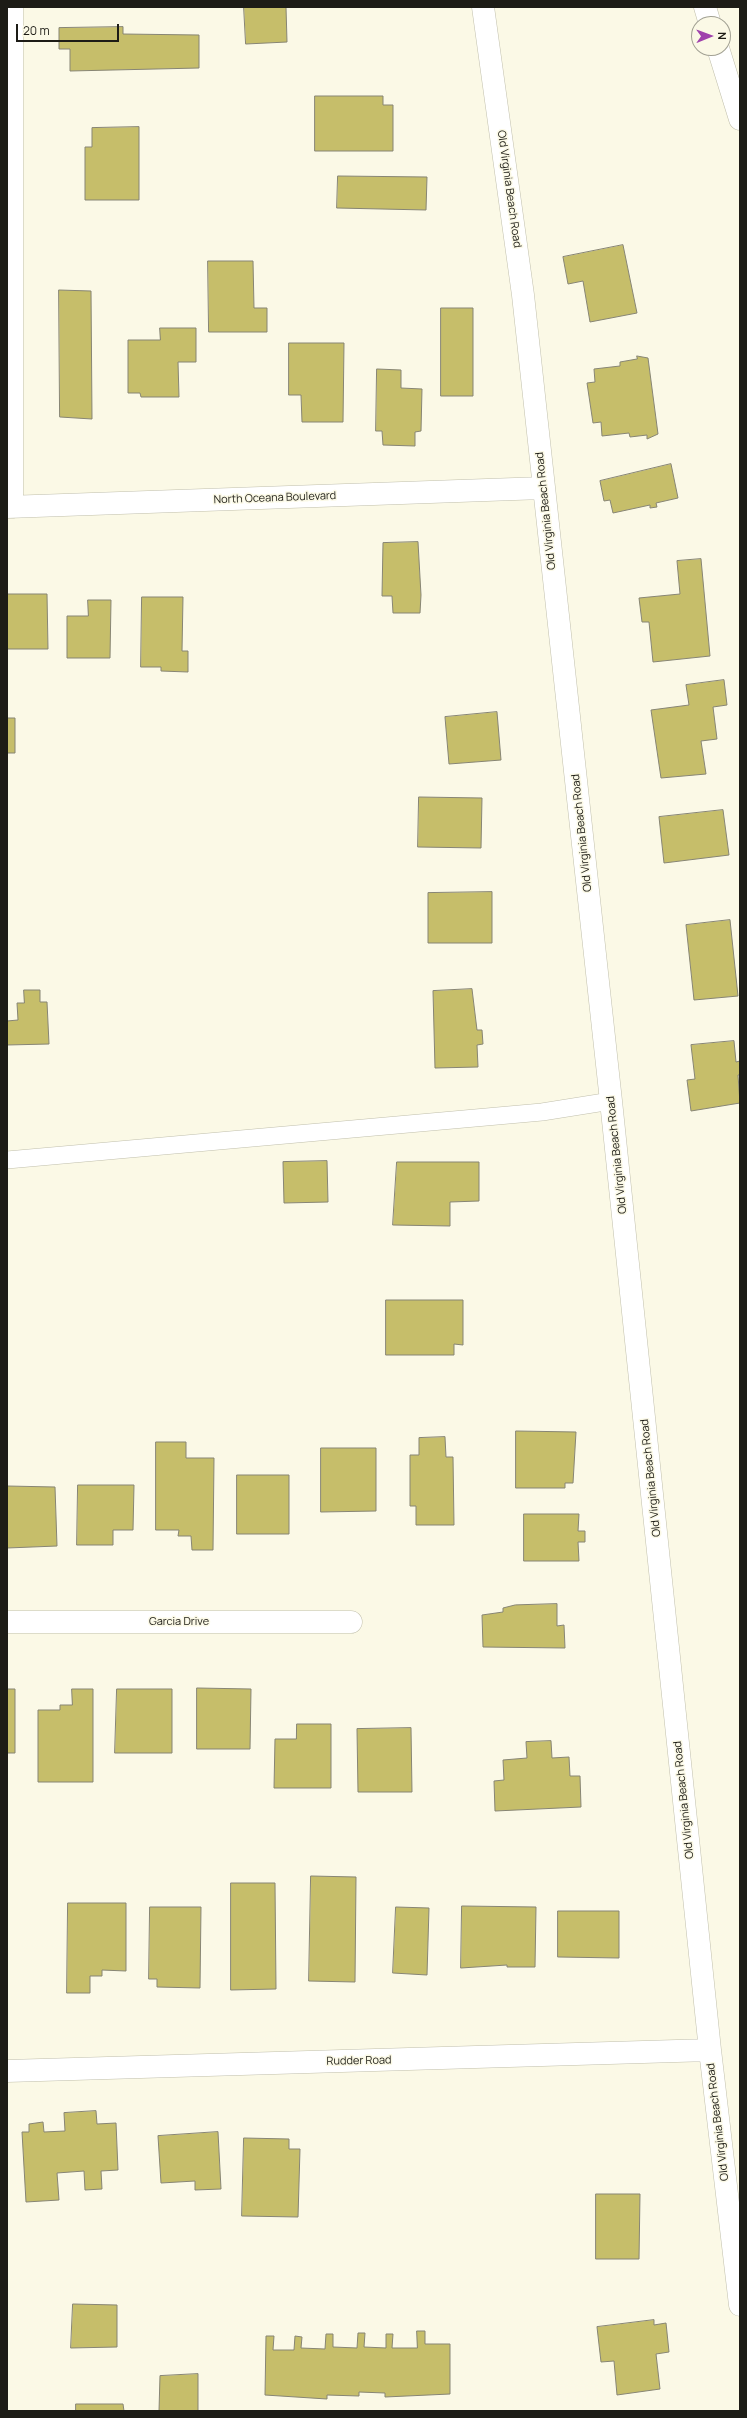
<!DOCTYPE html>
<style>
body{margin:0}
#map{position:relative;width:747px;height:2418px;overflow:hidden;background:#fbf9e6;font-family:Manrope,sans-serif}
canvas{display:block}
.frame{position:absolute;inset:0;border:8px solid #1d1c16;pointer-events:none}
.north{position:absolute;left:691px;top:16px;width:40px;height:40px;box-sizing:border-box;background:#fbf9e6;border:1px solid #a2a193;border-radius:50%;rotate:89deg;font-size:11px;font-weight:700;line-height:16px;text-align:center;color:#1d1c16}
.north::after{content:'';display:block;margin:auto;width:14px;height:18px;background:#a042ac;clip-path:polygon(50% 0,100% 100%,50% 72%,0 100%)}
.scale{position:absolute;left:16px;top:24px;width:103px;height:18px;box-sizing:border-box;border:2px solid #1d1c16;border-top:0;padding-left:5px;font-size:12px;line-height:14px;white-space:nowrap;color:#1d1c16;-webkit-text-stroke:3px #fbf9e6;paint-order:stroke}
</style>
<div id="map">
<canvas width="747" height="2418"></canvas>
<div class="frame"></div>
<div class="north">N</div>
<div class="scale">20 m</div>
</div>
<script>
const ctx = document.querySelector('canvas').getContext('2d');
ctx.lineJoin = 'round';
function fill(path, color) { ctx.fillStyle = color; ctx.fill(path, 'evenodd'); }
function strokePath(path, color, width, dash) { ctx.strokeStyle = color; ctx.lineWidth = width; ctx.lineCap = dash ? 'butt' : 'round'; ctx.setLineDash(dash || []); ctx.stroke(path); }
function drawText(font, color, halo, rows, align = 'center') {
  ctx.font = font + ' Manrope,sans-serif'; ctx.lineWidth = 3; ctx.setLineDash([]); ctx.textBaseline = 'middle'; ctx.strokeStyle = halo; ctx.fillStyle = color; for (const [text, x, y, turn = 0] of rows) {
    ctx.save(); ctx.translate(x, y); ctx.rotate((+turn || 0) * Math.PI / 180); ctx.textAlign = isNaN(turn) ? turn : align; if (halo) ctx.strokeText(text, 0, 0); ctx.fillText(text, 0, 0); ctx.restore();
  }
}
const building = new Path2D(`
 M 244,7 L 286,7 L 287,42 L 246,44 Z
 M 123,27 L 123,34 L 199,35 L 199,68 L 70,71 L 70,49 L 59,49 L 59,28 Z
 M 315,96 L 383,96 L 383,105 L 393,105 L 393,151 L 315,151 Z
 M 139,127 L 139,200 L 85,200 L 85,147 L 92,147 L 92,128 Z
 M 338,176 L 427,177 L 426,210 L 337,208 Z
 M 623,245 L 637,313 L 590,322 L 583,281 L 568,284 L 563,257 Z
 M 208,261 L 253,261 L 254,308 L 267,308 L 267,332 L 209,332 Z
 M 59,290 L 91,291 L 92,419 L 60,417 Z
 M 441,308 L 473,308 L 473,396 L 441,396 Z
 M 160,328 L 196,328 L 196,362 L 178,362 L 179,397 L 141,397 L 140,393 L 128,393 L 128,340 L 160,340 Z
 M 289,343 L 344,343 L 343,422 L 302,422 L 301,395 L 289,395 Z
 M 637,356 L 648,358 L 658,434 L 647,439 L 647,435 L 630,437 L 629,433 L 602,436 L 601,422 L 593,423 L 587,383 L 595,382 L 594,369 L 620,366 L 620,362 L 637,359 Z
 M 377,369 L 401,370 L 401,388 L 422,389 L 421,431 L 415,432 L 415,446 L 383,445 L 382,431 L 376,431 Z
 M 671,464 L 678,498 L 656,503 L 657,507 L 650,508 L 650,505 L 613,513 L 610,500 L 604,501 L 600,481 Z
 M 418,542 L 421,595 L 420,613 L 393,613 L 392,596 L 382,596 L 383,543 Z
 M 701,559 L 710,656 L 653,662 L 649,622 L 642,622 L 639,598 L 680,594 L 677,561 Z
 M 7,594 L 47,594 L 48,649 L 7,649 Z
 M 142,597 L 183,597 L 182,651 L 188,651 L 188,672 L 161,671 L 161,667 L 141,667 Z
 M 88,600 L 111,600 L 110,658 L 67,658 L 67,616 L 88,616 Z
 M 724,680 L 727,705 L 713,707 L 717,739 L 701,741 L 706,774 L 661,778 L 651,710 L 689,705 L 686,685 Z
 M 497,712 L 501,760 L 449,764 L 445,717 Z
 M 7,718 L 15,718 L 15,753 L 7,753 Z
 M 419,797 L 482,798 L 481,848 L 418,847 Z
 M 723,810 L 729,855 L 664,863 L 659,817 Z
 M 492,892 L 492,943 L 428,943 L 428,893 Z
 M 730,920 L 738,996 L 694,1000 L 686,925 Z
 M 472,989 L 477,1030 L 482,1030 L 483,1044 L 477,1045 L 478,1067 L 435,1068 L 433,991 Z
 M 24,990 L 40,990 L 40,1002 L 47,1002 L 49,1044 L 7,1045 L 7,1021 L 18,1020 L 17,1003 L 24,1003 Z
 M 734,1041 L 736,1062 L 740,1061 L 740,1075 L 738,1075 L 740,1103 L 691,1111 L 687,1080 L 695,1079 L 691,1045 Z
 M 327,1161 L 328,1202 L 284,1203 L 283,1162 Z
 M 397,1162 L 479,1162 L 479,1201 L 450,1202 L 450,1226 L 393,1225 Z
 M 386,1300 L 463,1300 L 463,1345 L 454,1344 L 454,1355 L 386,1355 Z
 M 516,1431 L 576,1432 L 573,1483 L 565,1483 L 565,1488 L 516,1488 Z
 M 445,1437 L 446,1457 L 453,1457 L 454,1525 L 416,1525 L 416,1506 L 410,1506 L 410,1455 L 419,1455 L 419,1438 Z
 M 156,1442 L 186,1442 L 186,1458 L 214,1458 L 213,1550 L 192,1550 L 191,1536 L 178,1536 L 179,1530 L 156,1530 Z
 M 321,1448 L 376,1448 L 376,1511 L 321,1512 Z
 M 237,1475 L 289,1475 L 289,1534 L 237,1534 Z
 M 78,1485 L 134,1485 L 133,1530 L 113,1530 L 113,1545 L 77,1545 Z
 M 7,1486 L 55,1487 L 57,1546 L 7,1548 Z
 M 524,1514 L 579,1514 L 578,1531 L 585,1531 L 585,1542 L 578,1542 L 579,1561 L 524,1561 Z
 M 557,1604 L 557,1626 L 564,1625 L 565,1648 L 483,1647 L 482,1615 L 503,1612 L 503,1608 L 515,1605 Z
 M 197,1688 L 251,1689 L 250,1749 L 197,1749 Z
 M 7,1689 L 15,1689 L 15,1753 L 7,1753 Z
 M 72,1689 L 93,1689 L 93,1782 L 38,1782 L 38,1710 L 60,1710 L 60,1705 L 72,1705 Z
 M 117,1689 L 172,1689 L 172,1753 L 115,1753 Z
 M 297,1724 L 331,1724 L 331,1788 L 274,1788 L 275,1739 L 296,1739 Z
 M 411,1728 L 412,1792 L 358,1792 L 357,1729 Z
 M 551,1741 L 552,1758 L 569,1757 L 570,1776 L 580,1776 L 581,1807 L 495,1811 L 494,1781 L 504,1780 L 503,1760 L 527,1758 L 526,1742 Z
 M 311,1876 L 356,1877 L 355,1982 L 309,1981 Z
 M 231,1883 L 275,1883 L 276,1989 L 231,1990 Z
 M 68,1903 L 126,1903 L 126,1971 L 102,1970 L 102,1976 L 90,1976 L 90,1993 L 67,1993 Z
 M 462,1906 L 536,1907 L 535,1967 L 507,1967 L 507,1965 L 461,1968 Z
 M 150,1907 L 201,1907 L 200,1988 L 157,1987 L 157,1979 L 149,1979 Z
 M 396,1907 L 429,1908 L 427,1975 L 393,1973 Z
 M 558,1911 L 619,1911 L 619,1958 L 558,1957 Z
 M 96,2111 L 97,2124 L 116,2123 L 118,2170 L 101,2171 L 102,2189 L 85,2190 L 84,2171 L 57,2173 L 59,2200 L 26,2202 L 22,2132 L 29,2132 L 29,2124 L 43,2122 L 44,2132 L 65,2131 L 64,2113 Z
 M 218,2132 L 221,2189 L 195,2190 L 195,2181 L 161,2183 L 158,2136 Z
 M 244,2138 L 289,2139 L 289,2149 L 300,2149 L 298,2217 L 242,2216 Z
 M 596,2194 L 640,2194 L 639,2259 L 596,2259 Z
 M 73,2304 L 117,2305 L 117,2347 L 71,2348 Z
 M 654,2320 L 654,2325 L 666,2323 L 669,2352 L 656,2354 L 660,2389 L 617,2395 L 614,2361 L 601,2362 L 597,2327 Z
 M 417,2331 L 425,2331 L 425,2344 L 450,2344 L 450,2394 L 385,2397 L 385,2393 L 359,2392 L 359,2396 L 327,2395 L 327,2399 L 265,2395 L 266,2336 L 274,2336 L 273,2350 L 294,2350 L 295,2336 L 302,2337 L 301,2348 L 325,2349 L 326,2334 L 333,2334 L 333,2347 L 357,2348 L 358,2333 L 365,2333 L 364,2347 L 386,2348 L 386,2334 L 393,2334 L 392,2348 L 417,2348 Z
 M 198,2374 L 198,2411 L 159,2411 L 160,2376 Z
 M 76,2404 L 123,2404 L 124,2411 L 76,2411 Z`);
const service = new Path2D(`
 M 7,1160 L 542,1112 L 611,1101`);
const minor = new Path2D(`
 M 12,7 L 12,507
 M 483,7 L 523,295 L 611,1101 L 710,2050 L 740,2305
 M 7,507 L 543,488
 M 7,1622 L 351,1622
 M 7,2071 L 710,2050`);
const motorway = new Path2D(`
 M 705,7 L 710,24
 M 718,48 L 740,119`);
const streetNames = [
 ["Old Virginia Beach Road",509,189,82],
 ["North Oceana Boulevard",275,498,-2],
 ["Old Virginia Beach Road",546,511,-96],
 ["Old Virginia Beach Road",582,833,-96],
 ["Old Virginia Beach Road",617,1155,-96],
 ["Old Virginia Beach Road",651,1478,-96],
 ["Garcia Drive",179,1622],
 ["Old Virginia Beach Road",684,1800,-96],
 ["Rudder Road",359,2061,-1],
 ["Old Virginia Beach Road",718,2122,-97]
];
fill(building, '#c6be6a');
strokePath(building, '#878574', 1);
strokePath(service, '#c0bfac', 18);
strokePath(minor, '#c0bfac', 23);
strokePath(motorway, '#c0bfac', 23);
strokePath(service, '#fff', 17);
strokePath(minor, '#fff', 22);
strokePath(motorway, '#fff', 22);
drawText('11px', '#1d1c16', '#fbf9e6', streetNames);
</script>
